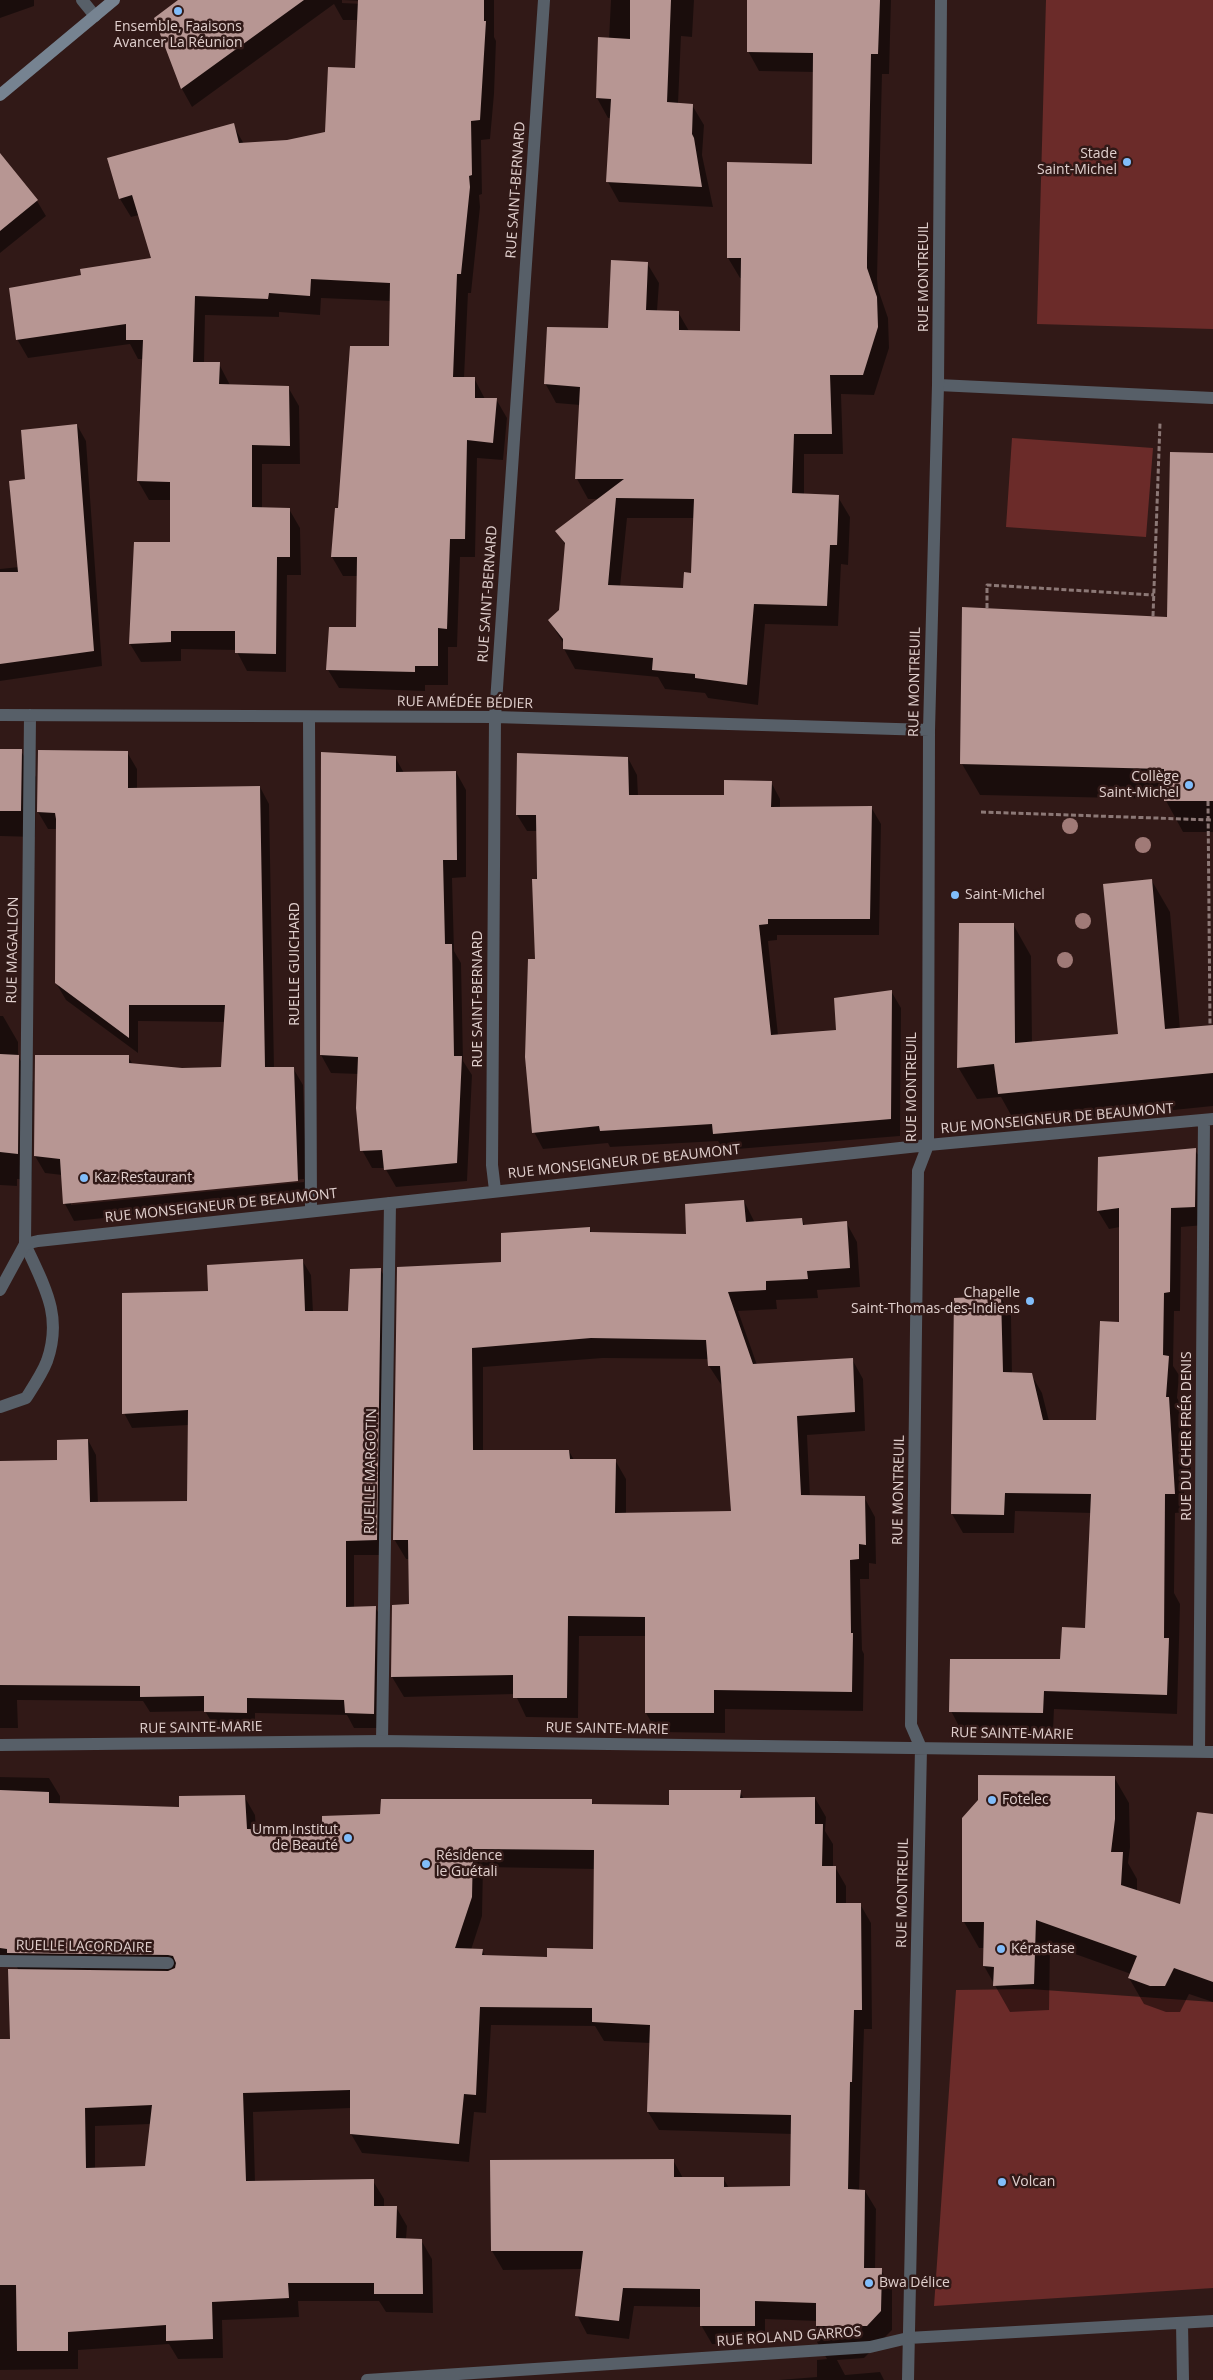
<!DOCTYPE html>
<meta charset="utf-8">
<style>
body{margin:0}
canvas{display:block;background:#311917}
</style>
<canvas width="1213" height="2380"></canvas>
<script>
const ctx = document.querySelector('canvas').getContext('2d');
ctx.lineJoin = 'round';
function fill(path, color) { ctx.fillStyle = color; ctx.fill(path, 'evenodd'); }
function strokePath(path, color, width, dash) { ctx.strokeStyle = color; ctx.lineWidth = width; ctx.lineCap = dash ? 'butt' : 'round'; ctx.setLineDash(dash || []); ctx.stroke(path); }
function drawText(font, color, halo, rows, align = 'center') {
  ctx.font = font + ' "Open Sans",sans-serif'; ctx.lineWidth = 5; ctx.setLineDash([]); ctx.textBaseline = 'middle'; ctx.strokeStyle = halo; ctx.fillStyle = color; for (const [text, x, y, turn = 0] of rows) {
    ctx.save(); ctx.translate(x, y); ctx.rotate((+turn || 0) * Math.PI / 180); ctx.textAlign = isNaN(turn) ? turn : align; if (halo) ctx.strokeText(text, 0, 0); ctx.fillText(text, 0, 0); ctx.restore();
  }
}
const green = new Path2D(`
 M 1046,0 L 1213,0 L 1213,329 L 1037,324 Z
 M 1012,438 L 1153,448 L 1146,537 L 1006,527 Z
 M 1030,1989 L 1213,2002 L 1213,2288 L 934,2306 L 956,1990 Z`);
const shadow = new Path2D(`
 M 0,0 L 34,0 L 34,6 L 0,18 Z
 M 180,0 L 494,0 L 494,37 L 496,41 L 494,94 L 490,139 L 481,140 L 482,194 L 479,195 L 480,207 L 471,293 L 468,293 L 464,378 L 474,378 L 485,399 L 496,399 L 507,418 L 503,460 L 477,458 L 475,557 L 460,557 L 457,647 L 448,647 L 448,685 L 425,685 L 425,691 L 339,688 L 328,670 L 358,629 L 358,576 L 343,576 L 332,557 L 339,509 L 391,348 L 391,301 L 321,298 L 320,315 L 279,312 L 279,317 L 205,315 L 204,363 L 219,364 L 230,385 L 288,387 L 299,406 L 300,464 L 262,464 L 262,509 L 289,509 L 300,528 L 301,575 L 287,575 L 286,672 L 247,671 L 236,650 L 181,649 L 181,661 L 141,662 L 130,644 L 172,543 L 172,500 L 149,500 L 138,481 L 143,359 L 138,359 L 130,344 L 28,358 L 17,339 L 83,276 L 152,259 L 139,215 L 131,217 L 120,199 L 233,125 L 244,144 L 287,141 L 326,133 L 356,69 L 359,20 L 343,20 L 334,4 L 192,107 L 182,89 L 156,19 ZM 342,0 L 364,1 L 364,4 L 342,3 Z
 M 611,0 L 694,0 L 692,37 L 681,36 L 678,104 L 692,105 L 704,125 L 702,155 L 713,207 L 619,202 L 608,182 L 611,118 L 608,118 L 597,98 L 609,39 Z
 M 748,0 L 891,0 L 889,74 L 882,74 L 877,279 L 878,289 L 888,318 L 889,348 L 874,395 L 841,394 L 843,454 L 804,454 L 804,495 L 838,497 L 850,517 L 848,565 L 841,564 L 838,626 L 765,624 L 758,705 L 708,698 L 705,693 L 665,689 L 658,677 L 575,669 L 564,649 L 564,644 L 549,620 L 560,610 L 566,546 L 557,531 L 600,499 L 588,499 L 577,479 L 580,405 L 556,403 L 545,383 L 610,329 L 647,263 L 659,283 L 657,311 L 678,312 L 689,331 L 741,332 L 742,278 L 740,278 L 728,258 L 813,165 L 814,72 L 759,71 L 748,51 ZM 627,518 L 695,518 L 693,574 L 684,589 L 620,587 Z
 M 0,161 L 37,201 L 46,216 L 0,253 Z
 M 77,425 L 86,441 L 102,666 L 0,681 L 0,569 L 19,567 L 27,480 Z
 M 1213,454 L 1213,832 L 1183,832 L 1165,799 L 980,795 L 962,764 L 1168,618 Z
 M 0,750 L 21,751 L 36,777 L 35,837 L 0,836 Z
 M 127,752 L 137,769 L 137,789 L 260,787 L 269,804 L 274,1068 L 293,1068 L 303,1085 L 307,1198 L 74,1221 L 65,1204 L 62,1175 L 45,1173 L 35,1156 L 128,1056 L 133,1065 L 182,1069 L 222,1068 L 225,1022 L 138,1021 L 138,1053 L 66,1000 L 56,983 L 57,829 L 48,829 L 38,812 ZM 304,1179 L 304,1182 L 71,1205 L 71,1202 Z
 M 395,757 L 404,773 L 456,772 L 466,790 L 466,877 L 452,878 L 454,951 L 461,963 L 463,1061 L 472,1075 L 467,1181 L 396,1187 L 385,1168 L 372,1168 L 362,1150 L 359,1074 L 331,1073 L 321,1055 Z
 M 628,758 L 637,775 L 638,796 L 725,797 L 771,782 L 780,799 L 780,808 L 871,807 L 881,824 L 879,935 L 777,935 L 777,940 L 768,941 L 778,1035 L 837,1031 L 891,991 L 901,1008 L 900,1136 L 724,1150 L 718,1141 L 610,1147 L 608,1143 L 543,1149 L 534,1132 L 537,831 L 527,831 L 517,815 Z
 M 1152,881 L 1170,912 L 1180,1029 L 1213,1026 L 1213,1106 L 1017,1126 L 1001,1097 L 977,1099 L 958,1067 L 1013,924 L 1031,956 L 1032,1043 L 1119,1035 Z
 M 0,1016 L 3,1016 L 18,1042 L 18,1056 L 33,1082 L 32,1180 L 17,1179 L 17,1186 L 0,1185 Z
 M 1195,1150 L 1206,1168 L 1205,1225 L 1181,1227 L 1180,1311 L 1174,1311 L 1173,1366 L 1179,1375 L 1177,1398 L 1189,1417 L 1191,1475 L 1183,1475 L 1185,1512 L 1175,1513 L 1174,1593 L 1180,1604 L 1177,1714 L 1054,1709 L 1053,1731 L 961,1730 L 951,1711 L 1062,1660 L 1086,1629 L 1092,1513 L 1015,1511 L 1014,1533 L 963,1533 L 952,1514 L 955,1299 L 1001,1297 L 1011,1316 L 1012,1374 L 1031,1374 L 1042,1393 L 1049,1421 L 1097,1421 L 1120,1323 L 1120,1227 L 1109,1229 L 1098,1211 Z
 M 744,1201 L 755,1223 L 802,1219 L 805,1226 L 846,1222 L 857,1242 L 860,1287 L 817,1290 L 818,1298 L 776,1300 L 777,1309 L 738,1311 L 757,1365 L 852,1359 L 863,1379 L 865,1431 L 807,1435 L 810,1497 L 864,1497 L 875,1517 L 876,1564 L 869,1563 L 869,1579 L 860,1579 L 862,1650 L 864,1654 L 863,1711 L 725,1709 L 725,1733 L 657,1732 L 646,1713 L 646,1636 L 579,1636 L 578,1718 L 526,1717 L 515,1694 L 404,1697 L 392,1677 L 410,1605 L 409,1559 L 406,1559 L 394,1539 L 503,1264 L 589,1228 L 592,1233 L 687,1235 ZM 603,1358 L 709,1359 L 709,1366 L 722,1386 L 732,1513 L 626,1514 L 626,1479 L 615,1460 L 574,1460 L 569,1451 L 483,1451 L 483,1367 Z
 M 302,1260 L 311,1275 L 313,1312 L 349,1312 L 380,1269 L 389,1284 L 385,1555 L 354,1555 L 354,1608 L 375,1607 L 384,1622 L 382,1728 L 354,1728 L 347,1715 L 255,1713 L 255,1727 L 214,1726 L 205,1711 L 150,1712 L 143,1701 L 17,1700 L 18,1728 L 0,1728 L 0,1462 L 58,1462 L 88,1440 L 96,1455 L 98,1503 L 188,1502 L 189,1425 L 132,1428 L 124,1413 L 210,1292 Z
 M 0,1777 L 49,1778 L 60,1796 L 60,1805 L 180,1808 L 244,1796 L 255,1815 L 256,1830 L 323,1830 L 382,1815 L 591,1800 L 594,1806 L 670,1806 L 740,1792 L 744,1799 L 815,1798 L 826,1817 L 825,1831 L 833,1844 L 833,1867 L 835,1867 L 846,1886 L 846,1904 L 860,1904 L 871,1923 L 872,2029 L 864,2029 L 859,2191 L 865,2191 L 876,2209 L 875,2270 L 881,2270 L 892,2288 L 892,2330 L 864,2358 L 837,2360 L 845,2375 L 880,2372 L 884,2380 L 778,2380 L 817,2377 L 817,2360 L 827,2359 L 817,2342 L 817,2321 L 765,2319 L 765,2344 L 712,2344 L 701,2325 L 701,2307 L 634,2306 L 629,2339 L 587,2334 L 577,2315 L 582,2269 L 503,2270 L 492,2251 L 673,2160 L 683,2178 L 723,2178 L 729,2188 L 792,2188 L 792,2134 L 659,2130 L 648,2112 L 650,2043 L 604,2041 L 595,2026 L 491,2025 L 486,2113 L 474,2112 L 469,2162 L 362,2153 L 351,2134 L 351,2108 L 253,2112 L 255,2182 L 373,2181 L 384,2199 L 384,2207 L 396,2207 L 407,2226 L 406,2239 L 421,2240 L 432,2259 L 433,2313 L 386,2312 L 379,2301 L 298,2301 L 299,2317 L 222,2320 L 223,2358 L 178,2359 L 169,2344 L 78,2350 L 78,2369 L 0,2370 L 0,2052 L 11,2040 L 19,1971 L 17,1967 L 0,1966 ZM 483,1867 L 595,1869 L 595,1951 L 548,1958 L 486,1957 L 482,1950 L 471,1950 L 482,1916 ZM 151,2124 L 147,2167 L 95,2169 L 95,2126 Z
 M 1114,1777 L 1129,1803 L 1130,1847 L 1128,1863 L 1137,1879 L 1137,1891 L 1181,1905 L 1213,1864 L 1213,2002 L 1189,1994 L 1180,2012 L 1166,2012 L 1144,2004 L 1129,1978 L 1131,1974 L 1050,1945 L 1049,2010 L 1010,2012 L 984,1966 L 985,1948 L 979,1948 L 964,1922 Z`);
const building = new Path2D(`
 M 178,0 L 304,0 L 181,89 L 154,18 Z
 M 358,0 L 484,0 L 484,21 L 486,21 L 480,120 L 471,121 L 472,175 L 469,176 L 470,187 L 461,274 L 457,274 L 453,377 L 475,377 L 475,398 L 497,398 L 493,443 L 467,440 L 465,539 L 450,539 L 447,629 L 438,628 L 438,666 L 415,666 L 415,672 L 326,670 L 329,627 L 356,627 L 357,557 L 331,557 L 335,508 L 338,508 L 350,346 L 389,346 L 390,283 L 311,279 L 310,296 L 269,293 L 268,299 L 195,296 L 193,362 L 220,362 L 219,384 L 289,386 L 290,446 L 252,445 L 252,507 L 290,508 L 290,557 L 277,557 L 276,654 L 235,653 L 235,631 L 171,631 L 171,642 L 129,644 L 134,542 L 170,542 L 170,482 L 137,481 L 143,340 L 126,340 L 126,324 L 16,340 L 9,288 L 81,275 L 80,269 L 151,258 L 132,195 L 119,199 L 107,158 L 234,123 L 239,143 L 287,140 L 325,132 L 328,67 L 355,68 Z
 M 630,0 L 671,0 L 667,102 L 693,104 L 692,134 L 694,138 L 702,187 L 606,182 L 611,99 L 596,98 L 598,37 L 630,39 Z
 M 747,0 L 880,0 L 878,54 L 871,54 L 867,258 L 867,268 L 877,297 L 878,327 L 863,375 L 830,375 L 832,434 L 794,434 L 792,493 L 839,495 L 837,545 L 830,545 L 827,606 L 754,604 L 747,685 L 695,678 L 695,674 L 652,670 L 653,658 L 563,649 L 563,639 L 548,620 L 559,610 L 562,578 L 565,543 L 555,531 L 624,479 L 575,479 L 580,387 L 544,384 L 547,327 L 608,328 L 611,260 L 648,262 L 646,310 L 679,311 L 679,330 L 740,331 L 741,258 L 727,258 L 727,162 L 812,164 L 813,53 L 747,52 ZM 616,498 L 694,499 L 691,573 L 684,572 L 683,588 L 608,585 Z
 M 0,153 L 38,200 L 0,231 Z
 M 77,424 L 94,651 L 0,664 L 0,572 L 18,572 L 9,481 L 25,479 L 21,430 Z
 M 1170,452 L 1213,453 L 1213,801 L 1164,801 L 1164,769 L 960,764 L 962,607 L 1167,617 Z
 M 0,749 L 22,749 L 21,811 L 0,811 Z
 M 38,750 L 128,751 L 128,788 L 260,786 L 265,1067 L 294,1067 L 298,1181 L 63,1204 L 60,1159 L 34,1156 L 35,1055 L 129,1055 L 129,1063 L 182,1068 L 221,1067 L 225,1005 L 129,1005 L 129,1038 L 55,983 L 56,819 L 55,813 L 37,812 Z
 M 321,752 L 396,756 L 396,772 L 456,771 L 457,860 L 443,860 L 445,944 L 452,944 L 454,1056 L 462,1056 L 457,1163 L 384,1170 L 382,1150 L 360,1151 L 356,1108 L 358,1057 L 320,1055 Z
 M 517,753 L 628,757 L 629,795 L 724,795 L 724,780 L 772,781 L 771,807 L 872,806 L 870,919 L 768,919 L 768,924 L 759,925 L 771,1035 L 836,1030 L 834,998 L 892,990 L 891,1119 L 713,1134 L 712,1124 L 600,1131 L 599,1126 L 532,1133 L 525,1057 L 528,959 L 535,959 L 532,879 L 537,879 L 536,815 L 516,815 Z
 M 1152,879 L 1165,1029 L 1213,1025 L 1213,1073 L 998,1094 L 994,1064 L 957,1068 L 959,923 L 1014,923 L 1015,1043 L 1118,1034 L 1103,884 Z
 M 0,1054 L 19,1055 L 18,1154 L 0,1152 Z
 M 1196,1148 L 1195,1207 L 1171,1208 L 1170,1292 L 1164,1293 L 1163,1355 L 1169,1356 L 1166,1397 L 1169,1397 L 1175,1494 L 1165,1494 L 1164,1638 L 1169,1638 L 1167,1695 L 1044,1691 L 1043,1713 L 949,1712 L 950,1659 L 1060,1659 L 1062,1627 L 1085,1628 L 1091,1494 L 1005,1493 L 1004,1515 L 951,1514 L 954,1298 L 1001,1296 L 1003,1372 L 1032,1373 L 1043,1420 L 1096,1420 L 1100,1321 L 1119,1322 L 1119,1208 L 1097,1211 L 1098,1157 Z
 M 744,1200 L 746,1222 L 802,1218 L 803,1225 L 847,1221 L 850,1268 L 807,1271 L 808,1279 L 766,1281 L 766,1290 L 728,1292 L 753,1364 L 853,1358 L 855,1412 L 797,1416 L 801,1495 L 865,1496 L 866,1545 L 859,1544 L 859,1559 L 850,1560 L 851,1633 L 853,1633 L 852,1692 L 714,1690 L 714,1713 L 645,1713 L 645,1617 L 568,1616 L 567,1698 L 513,1698 L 513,1675 L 391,1677 L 392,1605 L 409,1604 L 408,1540 L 393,1540 L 397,1267 L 501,1262 L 501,1233 L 590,1227 L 590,1232 L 686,1234 L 685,1204 ZM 591,1338 L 706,1340 L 708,1366 L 720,1366 L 731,1511 L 615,1513 L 616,1459 L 570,1459 L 569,1450 L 473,1450 L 472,1348 Z
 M 303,1259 L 305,1311 L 348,1311 L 350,1269 L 381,1268 L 377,1540 L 346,1541 L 346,1607 L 376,1606 L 374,1714 L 345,1713 L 344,1700 L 247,1698 L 247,1713 L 204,1712 L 204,1696 L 140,1697 L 140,1686 L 0,1685 L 0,1461 L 57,1460 L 57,1440 L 88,1439 L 90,1502 L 187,1501 L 188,1410 L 122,1414 L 122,1293 L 208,1291 L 207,1265 Z
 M 978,1775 L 1115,1776 L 1115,1819 L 1111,1852 L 1123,1852 L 1121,1885 L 1180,1904 L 1197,1812 L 1213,1814 L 1213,1982 L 1174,1968 L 1165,1986 L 1150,1986 L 1128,1978 L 1137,1956 L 1036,1920 L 1034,1984 L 993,1986 L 994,1967 L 983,1966 L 984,1922 L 962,1922 L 962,1818 L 978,1800 Z
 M 0,1790 L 49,1792 L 49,1803 L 179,1807 L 179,1796 L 245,1795 L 247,1829 L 288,1830 L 322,1828 L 322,1816 L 380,1814 L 381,1799 L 592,1799 L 592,1804 L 669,1805 L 669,1790 L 741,1790 L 740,1798 L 815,1797 L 815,1824 L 823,1824 L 822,1866 L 836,1866 L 836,1903 L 861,1903 L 862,2010 L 854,2010 L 852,2082 L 850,2082 L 848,2189 L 865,2190 L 864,2268 L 882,2268 L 881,2311 L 867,2326 L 816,2326 L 816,2303 L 755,2301 L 755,2326 L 700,2326 L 700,2289 L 623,2288 L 619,2321 L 575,2316 L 583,2251 L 491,2251 L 490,2160 L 674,2159 L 674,2177 L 724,2177 L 724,2187 L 790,2186 L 791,2115 L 647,2112 L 650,2025 L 592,2022 L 592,2008 L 480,2007 L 476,2095 L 464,2094 L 459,2144 L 350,2134 L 350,2090 L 243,2093 L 246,2181 L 374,2179 L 374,2206 L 397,2206 L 396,2238 L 422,2239 L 423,2294 L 374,2294 L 374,2283 L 288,2283 L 289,2298 L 212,2302 L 213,2339 L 166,2341 L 166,2325 L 68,2332 L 68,2351 L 17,2351 L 16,2285 L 0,2285 L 0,2039 L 10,2039 L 8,1969 L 168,1971 L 175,1968 L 176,1963 L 173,1956 L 168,1955 L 7,1953 L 7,1949 L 0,1948 ZM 473,1849 L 594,1850 L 593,1949 L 547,1948 L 547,1957 L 482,1955 L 483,1949 L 455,1948 L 472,1897 ZM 152,2105 L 145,2166 L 86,2168 L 85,2108 Z`);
const path = new Path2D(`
 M 987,608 L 987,585 L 1154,595
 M 1153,616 L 1160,423
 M 1208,801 L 1210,1025
 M 981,812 L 1213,820`);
const lane = new Path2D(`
 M 938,385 L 1213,398
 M 309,717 L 311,1211
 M 0,1407 L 26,1398 C 33,1387 42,1374 47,1361 C 63,1315 44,1286 25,1244
 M 382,1741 L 390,1203`);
const street = new Path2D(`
 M 82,0 L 95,16
 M 0,715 L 495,717 L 929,730
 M 495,1190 L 492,1165 L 495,717 L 544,0
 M 25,1244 L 30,715
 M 0,1290 L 25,1244 L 38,1241 L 928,1145 L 1213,1119
 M 0,1745 L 382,1741 L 1213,1752
 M 1199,1752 L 1204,1120
 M 0,1961 L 168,1963
 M 1182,2323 L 1183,2380
 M 367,2380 L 870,2347 L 908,2338 L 1213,2321
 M 908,2380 L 921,1748 L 911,1725 L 918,1171 L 928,1145 L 929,730 L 938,385 L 941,0`);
const secondary = new Path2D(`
 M 0,95 L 114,0`);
const trees = [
 [1070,826],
 [1143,845],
 [1083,921],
 [1065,960]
];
const markers = [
 [178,11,5,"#81bdfa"],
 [1127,162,5,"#81bdfa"],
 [1189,785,5,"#81bdfa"],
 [955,895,5,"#81bdfa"],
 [84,1178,5,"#81bdfa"],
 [1030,1301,5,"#81bdfa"],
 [992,1800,5,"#81bdfa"],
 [348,1838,5,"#81bdfa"],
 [426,1864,5,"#81bdfa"],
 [1001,1949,5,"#81bdfa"],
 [1002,2182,5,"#81bdfa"],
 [869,2283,5,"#81bdfa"]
];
const poiNames = [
 ["Ensemble, Faaisons",178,27,"center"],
 ["Avancer La Réunion",178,43,"center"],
 ["Stade",1117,154,"right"],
 ["Saint-Michel",1117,170,"right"],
 ["Collège",1179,777,"right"],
 ["Saint-Michel",1179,793,"right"],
 ["Saint-Michel",965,895],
 ["Kaz Restaurant",94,1178],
 ["Chapelle",1020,1293,"right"],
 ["Saint-Thomas-des-Indiens",1020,1309,"right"],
 ["Fotelec",1002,1800],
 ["Umm Institut",338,1830,"right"],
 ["de Beauté",338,1846,"right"],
 ["Résidence",436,1856],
 ["le Guétali",436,1872],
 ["Kérastase",1011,1949],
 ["Volcan",1012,2182],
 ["Bwa Délice",879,2283]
];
const streetNames = [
 ["RUE SAINT-BERNARD",516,190,-86],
 ["RUE MONTREUIL",924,277,-90],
 ["RUE SAINT-BERNARD",488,594,-86],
 ["RUE MONTREUIL",915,682,-89],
 ["RUE AMÉDÉE BÉDIER",465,703,1],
 ["RUE MAGALLON",13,950,-89],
 ["RUELLE GUICHARD",295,964,-90],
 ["RUE SAINT-BERNARD",478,999,-90],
 ["RUE MONTREUIL",912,1087,-90],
 ["RUE MONSEIGNEUR DE BEAUMONT",1057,1119,-5],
 ["RUE MONSEIGNEUR DE BEAUMONT",624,1162,-6],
 ["RUE MONSEIGNEUR DE BEAUMONT",221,1206,-6],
 ["RUE DU CHER FRÉR DENIS",1187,1436,-90],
 ["RUELLE MARGOTIN",371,1471,-89],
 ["RUE MONTREUIL",899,1490,-89],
 ["RUE SAINTE-MARIE",201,1728,-1],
 ["RUE SAINTE-MARIE",607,1729,1],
 ["RUE SAINTE-MARIE",1012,1734,1],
 ["RUE MONTREUIL",903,1893,-89],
 ["RUELLE LACORDAIRE",84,1947,1],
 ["RUE ROLAND GARROS",789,2337,-4]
];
fill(green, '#6b2b29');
fill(shadow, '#0007');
fill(building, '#b79693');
strokePath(path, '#8c7876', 3, [5, 2.5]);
strokePath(lane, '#575f68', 12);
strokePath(street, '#575f68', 12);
strokePath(secondary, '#768391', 12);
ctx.fillStyle = '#a07a77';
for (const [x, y] of trees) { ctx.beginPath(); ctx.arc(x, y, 8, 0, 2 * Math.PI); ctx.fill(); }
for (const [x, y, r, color] of markers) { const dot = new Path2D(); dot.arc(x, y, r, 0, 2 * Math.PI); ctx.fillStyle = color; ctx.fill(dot); strokePath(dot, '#311917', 2); }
drawText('14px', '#e0cfcd', '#311917', poiNames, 'left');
drawText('14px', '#e0cfcd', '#311917', streetNames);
</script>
